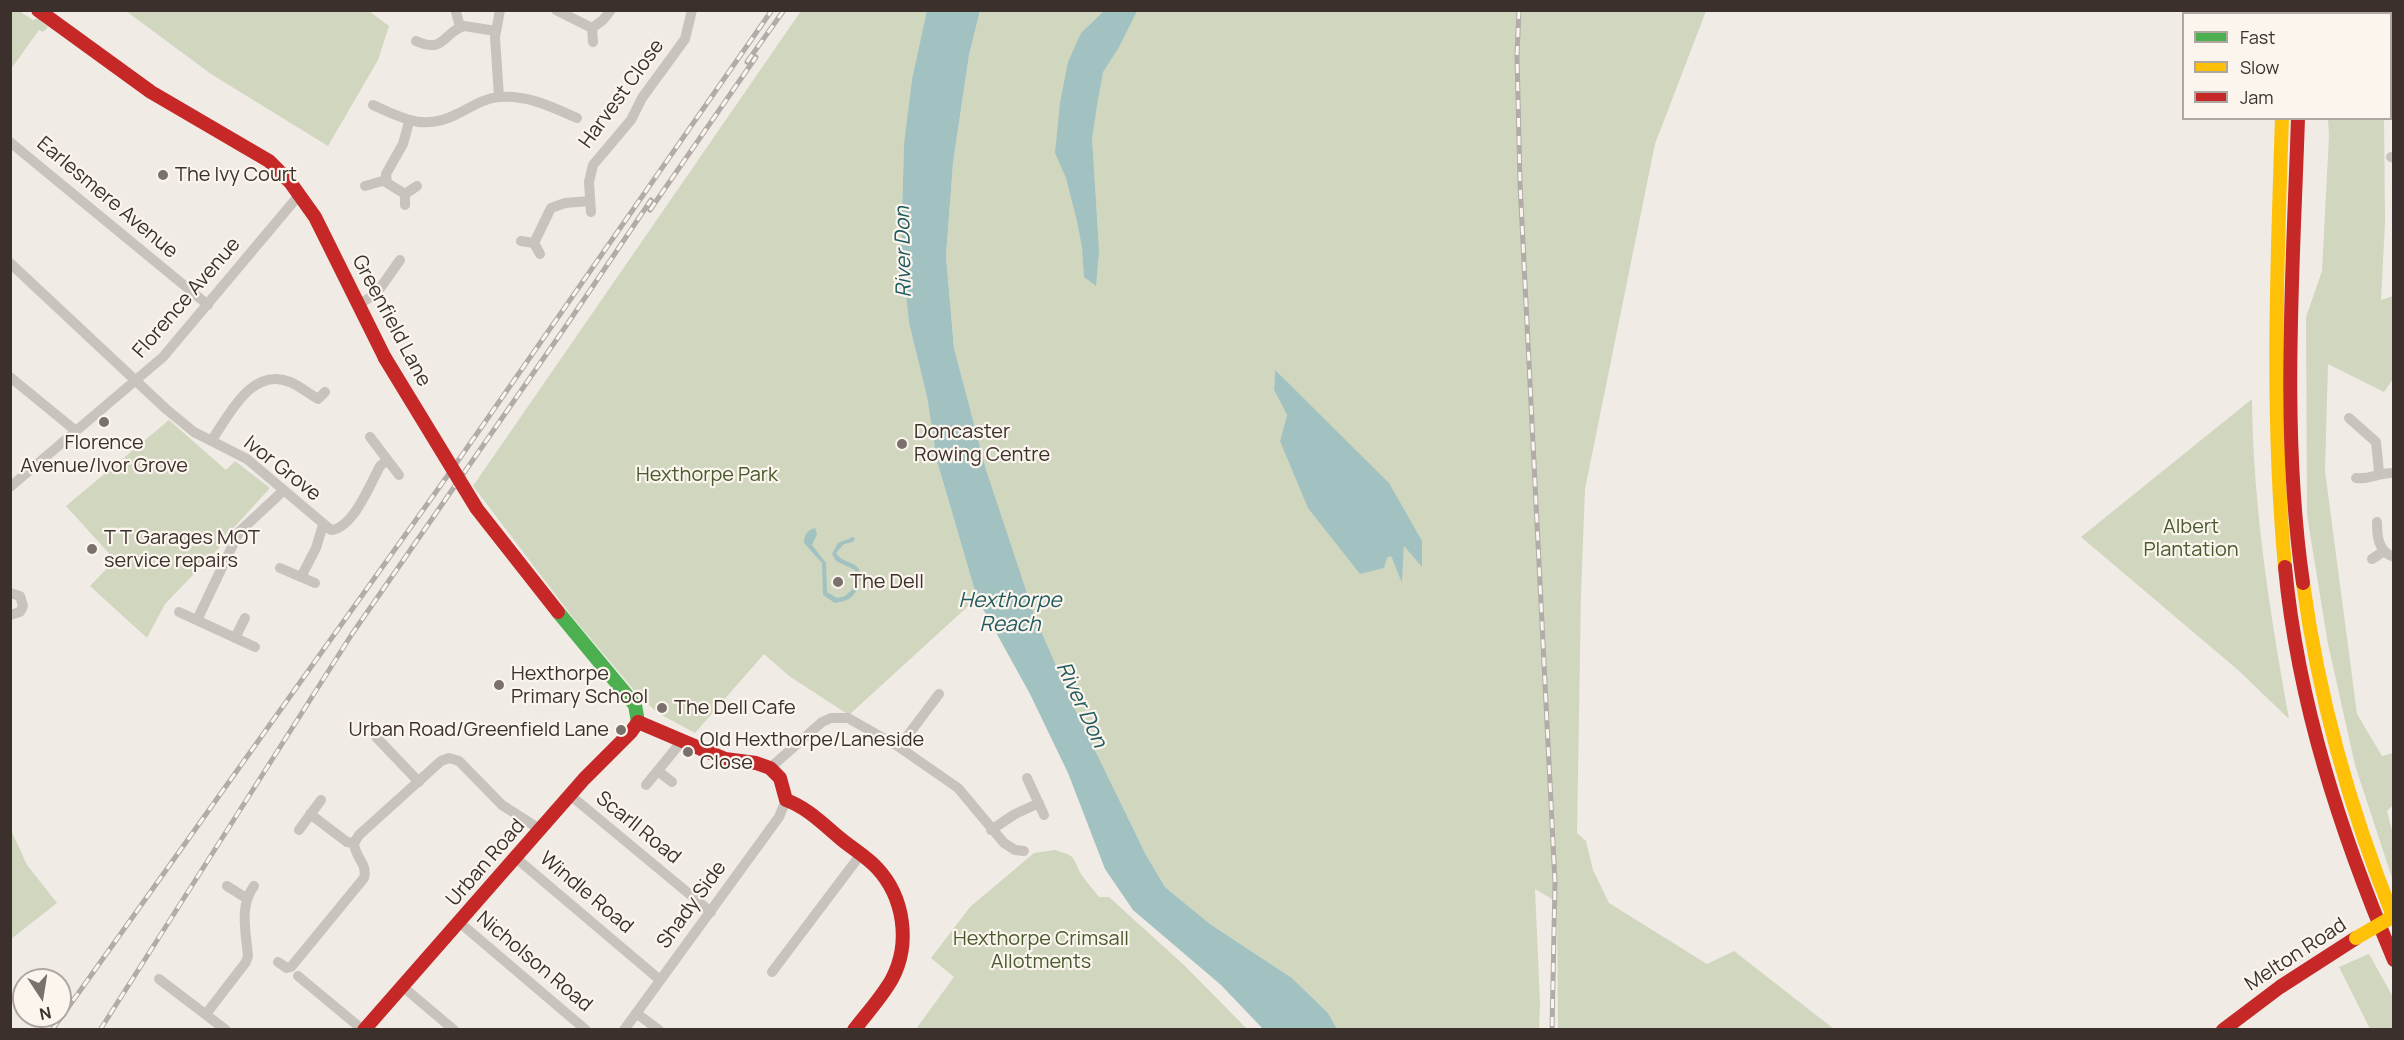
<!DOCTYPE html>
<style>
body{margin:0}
#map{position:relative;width:2404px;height:1040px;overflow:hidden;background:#f0ebe5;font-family:Manrope,sans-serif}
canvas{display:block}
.frame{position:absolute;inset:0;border:12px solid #3b302b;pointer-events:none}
.legend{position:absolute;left:2182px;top:12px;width:210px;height:108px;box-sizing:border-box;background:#fbf5ee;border:2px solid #aea6a0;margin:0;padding:8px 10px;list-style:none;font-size:18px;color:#3b302b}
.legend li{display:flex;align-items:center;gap:12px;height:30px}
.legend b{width:30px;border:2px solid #aea6a0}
.north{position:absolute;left:12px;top:968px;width:60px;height:60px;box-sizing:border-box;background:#fbf5ee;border:2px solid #aea6a0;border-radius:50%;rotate:168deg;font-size:16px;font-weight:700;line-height:24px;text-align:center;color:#3b302b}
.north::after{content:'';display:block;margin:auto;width:21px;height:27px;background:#7a716c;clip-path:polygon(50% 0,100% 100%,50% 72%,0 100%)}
</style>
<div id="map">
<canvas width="2404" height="1040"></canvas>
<div class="frame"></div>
<ul class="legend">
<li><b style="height:8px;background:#4caf50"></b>Fast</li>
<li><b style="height:8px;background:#ffc107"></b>Slow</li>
<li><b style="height:8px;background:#c62828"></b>Jam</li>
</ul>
<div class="north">N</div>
</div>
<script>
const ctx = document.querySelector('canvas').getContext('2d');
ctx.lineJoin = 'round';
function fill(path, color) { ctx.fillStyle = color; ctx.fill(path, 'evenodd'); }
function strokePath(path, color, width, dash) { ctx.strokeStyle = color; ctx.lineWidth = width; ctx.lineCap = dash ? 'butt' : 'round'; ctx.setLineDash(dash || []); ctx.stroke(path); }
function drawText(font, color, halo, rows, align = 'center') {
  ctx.font = font + ' Manrope,sans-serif'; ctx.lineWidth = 4.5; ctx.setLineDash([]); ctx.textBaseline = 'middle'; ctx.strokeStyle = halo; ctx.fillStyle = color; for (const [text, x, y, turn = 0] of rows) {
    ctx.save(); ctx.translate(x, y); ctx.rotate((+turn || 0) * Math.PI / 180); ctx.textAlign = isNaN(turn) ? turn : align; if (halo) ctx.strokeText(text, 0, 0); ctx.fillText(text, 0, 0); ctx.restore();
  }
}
const green = new Path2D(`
 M 11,11 L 21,11 L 22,13 L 33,20 L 38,18 L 48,27 L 43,32 L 39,30 L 11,69 Z
 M 126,11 L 369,11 L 389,26 L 378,60 L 328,146 L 211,74 Z
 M 801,11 L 927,11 L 912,79 L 904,147 L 901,248 L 909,323 L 927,397 L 937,461 L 977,598 L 849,715 L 789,676 L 764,654 L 695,733 L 658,713 L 639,696 L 574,619 L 473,486 Z
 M 980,11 L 1706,11 L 1655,144 L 1585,489 L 1581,594 L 1577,833 L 1586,841 L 1593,870 L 1609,903 L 1707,964 L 1734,951 L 1834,1029 L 1558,1029 L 1557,902 L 1535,889 L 1540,1003 L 1539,1029 L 1337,1029 L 1328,1013 L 1292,978 L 1210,924 L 1165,887 L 1146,855 L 1074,707 L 1035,617 L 985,470 L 954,348 L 946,256 L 953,163 L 969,55 ZM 1275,370 L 1422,541 L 1422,566 L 1404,545 L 1402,582 L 1391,556 L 1387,558 L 1280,441 L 1287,415 L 1274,390 Z
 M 2319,11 L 2393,11 L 2394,50 L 2391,63 L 2390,14 L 2319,14 Z
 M 2328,119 L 2384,119 L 2385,223 L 2381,300 L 2393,296 L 2393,379 L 2384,392 L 2328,364 L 2325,471 L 2357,714 L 2382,756 L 2393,753 L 2393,805 L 2387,811 L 2393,834 L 2393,881 L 2355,765 L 2328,644 L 2307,515 L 2306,317 L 2322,271 L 2329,136 Z
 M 2252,399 C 2253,507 2270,613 2289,719 L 2238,670 L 2081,537 Z
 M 169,420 L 226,470 L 235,461 L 270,488 L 228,534 L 216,542 L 220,547 L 165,604 L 147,638 L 90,586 L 115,560 L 66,506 Z
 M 11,830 L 27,865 L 57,903 L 11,939 Z
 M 1055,850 C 1077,857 1071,855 1081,874 C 1086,882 1093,889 1099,897 L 1109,897 L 1185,966 L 1247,1029 L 916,1029 L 954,977 L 931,958 L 970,907 L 1034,853 Z
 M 2369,954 L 2393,997 L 2393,1029 L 2370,1029 L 2339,967 Z`);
const water = new Path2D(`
 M 927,10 L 980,11 L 969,55 L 953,163 L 946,256 L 954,348 L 986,470 L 1035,617 L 1074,707 L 1146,855 L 1165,887 L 1210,924 L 1292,978 L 1328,1013 L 1337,1029 L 1263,1029 L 1221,985 L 1133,910 L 1105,869 L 1068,773 L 1030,694 L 977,598 L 937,461 L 927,397 L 909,323 L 901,248 L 904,144 L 912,79 Z
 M 1104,11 L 1137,11 L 1119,47 L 1103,72 L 1097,105 L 1092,139 L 1099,251 L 1096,286 L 1084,277 L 1082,247 L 1077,221 L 1066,178 L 1055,153 L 1060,103 L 1068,62 L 1081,33 Z
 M 1275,370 L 1389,483 L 1422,541 L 1422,567 L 1404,546 L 1402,583 L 1391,556 L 1387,558 L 1384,568 L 1360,574 L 1308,508 L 1280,441 L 1287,415 L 1274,390 Z
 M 815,528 L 817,534 L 812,545 L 826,563 L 827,592 L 837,598 L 845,596 C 854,589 858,582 855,570 L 836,561 L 832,554 L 838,543 L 853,537 L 855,539 L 853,542 L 844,544 L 836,553 C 841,561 849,561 856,566 C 866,574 858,593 849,599 C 845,601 839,602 835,603 L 823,595 L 822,563 L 804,543 C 804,535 807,530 815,528 Z`);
const street = new Path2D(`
 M 556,10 L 592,28 L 603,20 L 611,10
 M 456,12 L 460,27
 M 592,28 L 593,42
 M 416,41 C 445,54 442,33 464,26 L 496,31
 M 499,97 L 495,37 L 500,10
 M 373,105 C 403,119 425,131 457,114 C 472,107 483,98 500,97 C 528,95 552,107 577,118
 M 10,142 L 208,305
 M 2391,157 L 2394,158
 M 365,186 L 386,180
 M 405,194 L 387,183 L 386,174 L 403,144 L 409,122
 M 405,205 L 405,194 L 417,186
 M 591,212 L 589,182 L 593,165 L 631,120 L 642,98 L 685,39 L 692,10
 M 521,241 L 534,243 L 540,254
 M 534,243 L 551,208 L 565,203 L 590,201
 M 10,263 L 166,409 L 194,432 L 247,459 L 331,530 C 353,528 370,485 380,466 L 387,460
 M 359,304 L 376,294 L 400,260
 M 10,377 L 76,431
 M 2349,418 L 2376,442 L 2379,472
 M 370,437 L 399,475
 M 211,441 C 229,416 251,366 290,382 C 300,386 309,394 318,399 L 325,392
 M 2356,478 C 2371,480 2378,472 2394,473
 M 10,487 L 163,357 L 300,194
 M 2377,522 C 2377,536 2378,552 2394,557
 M 2372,559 L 2384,551
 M 280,568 L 315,583
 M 301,577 L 316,548 L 323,525
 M 10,593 L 20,596 L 23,606 L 20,612 L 10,615
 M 179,612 L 255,647
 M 197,620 L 239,532 L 283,491
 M 235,638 L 245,618
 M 376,737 L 419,782
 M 899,747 L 939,694
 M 770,768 L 822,722 L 831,718 L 848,718 L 899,747 L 958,788 L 1004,843 L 1015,850 L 1024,851
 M 658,771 L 672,782
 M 1027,778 L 1044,815
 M 646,785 L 682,741
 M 570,795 L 711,912
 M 299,830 L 321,800
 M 991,830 L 1015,814 L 1039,803
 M 354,843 L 359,835 L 441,761 L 449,758 L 459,761 L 502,805 L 541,830
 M 516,858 L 660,980
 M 227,886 L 246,898
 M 459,922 L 586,1030
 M 278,962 L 287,968 L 291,967 L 364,878 C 368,864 355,858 354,843 L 347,842 L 310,814
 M 772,972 L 861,854
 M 298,976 L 363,1030
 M 159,979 L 226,1030
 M 402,986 L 454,1030
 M 636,1013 L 659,1030
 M 206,1014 L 246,962 L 248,956 C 246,932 239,906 254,886
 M 624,1030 L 779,817 L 786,800`);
const fast = new Path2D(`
 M 2285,10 L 2285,14
 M 558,612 L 635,705 L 638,722`);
const slow = new Path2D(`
 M 2301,10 L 2301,14
 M 2282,118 C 2277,268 2271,417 2285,567
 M 2303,583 C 2319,700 2350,810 2394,919`);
const jam = new Path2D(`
 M 38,10 L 151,92 L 269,161 L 290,182 L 315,217 L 385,358
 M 2298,118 C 2293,272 2281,430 2303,583
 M 2285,567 C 2298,704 2341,834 2394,960
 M 638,722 L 725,759 L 756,763 L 770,768 L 780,778 L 786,800 C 808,808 824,825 841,839 C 853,849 867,857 877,868 C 904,897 911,943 892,979 C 882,997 867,1013 854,1030
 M 364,1030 L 584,779 L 631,732 L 638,722
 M 2223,1030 L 2280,987 L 2356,938`);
const rail = new Path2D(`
 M 1519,10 L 1517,55 L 1520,183 L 1555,883 L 1552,1030
 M 747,62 L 784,10
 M 650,210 L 756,57
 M 52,1030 L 453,468 L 772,10
 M 100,1030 L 352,634 L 566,326 L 651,200`);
const slowBridge = new Path2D(`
 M 2356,938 L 2394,916`);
const jamBridge = new Path2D(`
 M 385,358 L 477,509 L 558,612`);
const markers = [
 [163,175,6,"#7a716c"],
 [104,422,6,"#7a716c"],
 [902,444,6,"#7a716c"],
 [92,549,6,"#7a716c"],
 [838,582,6,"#7a716c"],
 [499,685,6,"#7a716c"],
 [662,708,6,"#7a716c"],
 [621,730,6,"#7a716c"],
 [688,752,6,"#7a716c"]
];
const streetNames = [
 ["Harvest Close",622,94,-54],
 ["Earlesmere Avenue",107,198,40],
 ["Florence Avenue",187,298,-49],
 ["Greenfield Lane",391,321,62],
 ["Ivor Grove",282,469,38],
 ["Scarll Road",638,828,39],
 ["Urban Road",486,863,-49],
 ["Windle Road",586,893,40],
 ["Shady Side",692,905,-54],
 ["Melton Road",2296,955,-33],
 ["Nicholson Road",534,962,40]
];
const poiNames = [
 ["The Ivy Court",175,175],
 ["Doncaster",914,432],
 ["Rowing Centre",914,455],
 ["Florence",104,443,"center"],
 ["Avenue/Ivor Grove",104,466,"center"],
 ["T T Garages MOT",104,538],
 ["service repairs",104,561],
 ["The Dell",850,582],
 ["Hexthorpe",511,674],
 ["Primary School",511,697],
 ["The Dell Cafe",674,708],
 ["Urban Road/Greenfield Lane",609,730,"right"],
 ["Old Hexthorpe/Laneside",700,740],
 ["Close",700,763]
];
const parkNames = [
 ["Hexthorpe Park",707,475],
 ["Albert",2191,527],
 ["Plantation",2191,550],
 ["Hexthorpe Crimsall",1041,939],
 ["Allotments",1041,962]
];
const waterNames = [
 ["River Don",904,252,-91],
 ["Hexthorpe",1010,601],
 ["Reach",1010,625],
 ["River Don",1081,705,65]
];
fill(green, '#d1d6bf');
fill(water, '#a1c2c1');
strokePath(street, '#c9c3be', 10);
strokePath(fast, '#4caf50', 14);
strokePath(slow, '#ffc107', 14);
strokePath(jam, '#c62828', 14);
strokePath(rail, '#b1aca8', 5);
strokePath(rail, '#fbf5ee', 3, [9]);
strokePath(slowBridge, '#ffc107', 14);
strokePath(jamBridge, '#c62828', 14);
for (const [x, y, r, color] of markers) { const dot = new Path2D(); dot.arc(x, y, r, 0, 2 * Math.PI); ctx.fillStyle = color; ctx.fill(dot); strokePath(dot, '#fbf5ee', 2); }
drawText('20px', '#3b302b', '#fbf5ee', streetNames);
drawText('20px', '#3b302b', '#fbf5ee', poiNames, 'left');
drawText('20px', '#4a5a2e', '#fbf5ee', parkNames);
drawText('italic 21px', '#1f5a5e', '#fbf5ee', waterNames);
</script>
